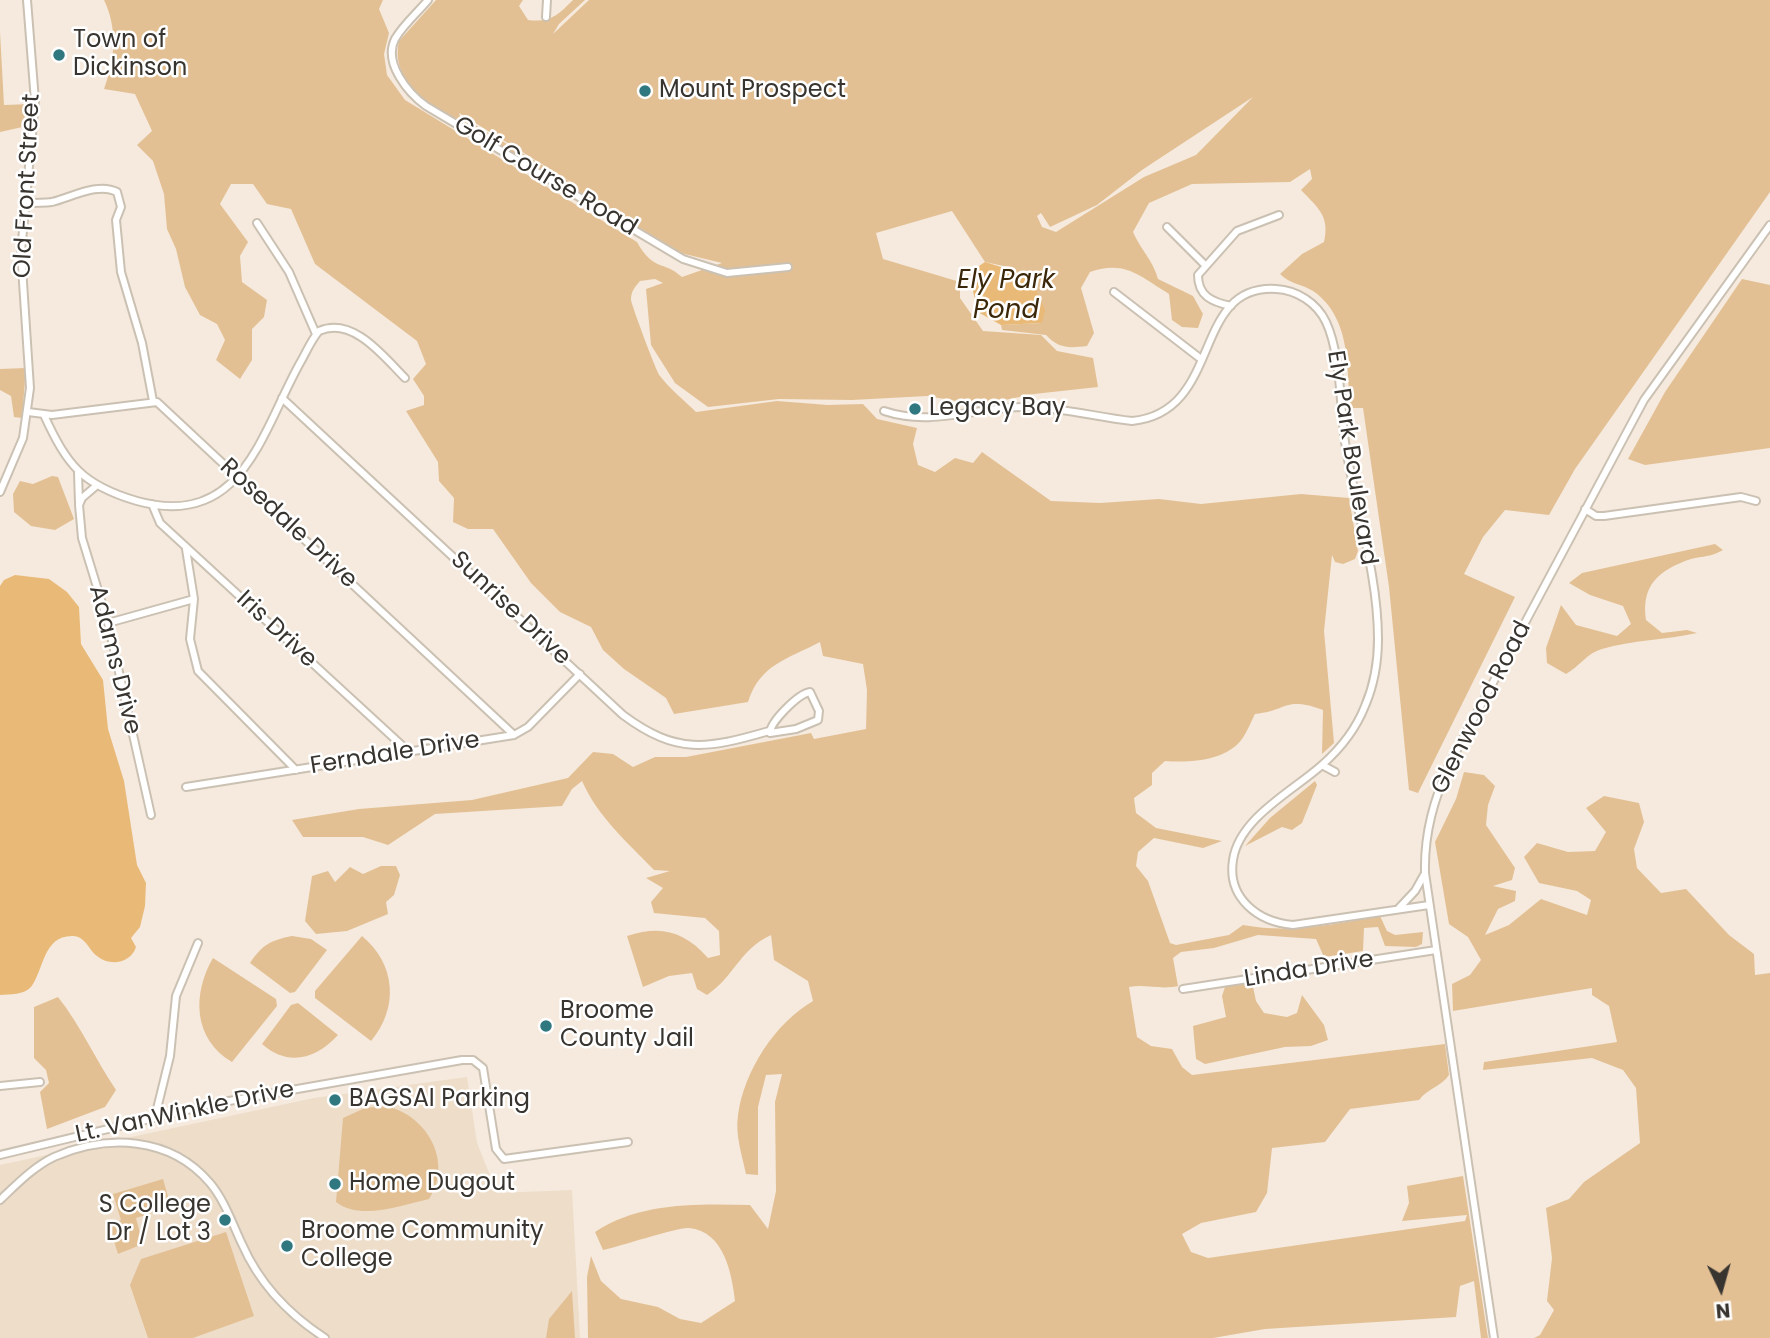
<!DOCTYPE html>
<style>
body{margin:0}
#map{position:relative;width:1770px;height:1338px;overflow:hidden;background:#f5eadd;font-family:Poppins,sans-serif}
canvas{display:block}
.north{position:absolute;left:1686px;top:1254px;width:70px;height:70px;-webkit-text-stroke:5px #fff;paint-order:stroke;rotate:175deg;font-size:19px;font-weight:700;line-height:28px;text-align:center;color:#38342f}
.north::after{content:'';display:block;margin:auto;width:24px;height:32px;background:#38342f;clip-path:polygon(50% 0,100% 100%,50% 72%,0 100%)}
</style>
<div id="map">
<canvas width="1770" height="1338"></canvas>
<div class="north">N</div>
</div>
<script>
const ctx = document.querySelector('canvas').getContext('2d');
ctx.lineJoin = 'round';
function fill(path, color) { ctx.fillStyle = color; ctx.fill(path, 'evenodd'); }
function strokePath(path, color, width, dash) { ctx.strokeStyle = color; ctx.lineWidth = width; ctx.lineCap = dash ? 'butt' : 'round'; ctx.setLineDash(dash || []); ctx.stroke(path); }
function drawText(font, color, halo, rows, align = 'center') {
  ctx.font = font + ' Poppins,sans-serif'; ctx.lineWidth = 5; ctx.setLineDash([]); ctx.textBaseline = 'middle'; ctx.strokeStyle = halo; ctx.fillStyle = color; for (const [text, x, y, turn = 0] of rows) {
    ctx.save(); ctx.translate(x, y); ctx.rotate((+turn || 0) * Math.PI / 180); ctx.textAlign = isNaN(turn) ? turn : align; if (halo) ctx.strokeText(text, 0, 0); ctx.fillText(text, 0, 0); ctx.restore();
  }
}
const built = new Path2D(`
 M 467,1077 L 477,1143 L 497,1193 L 572,1190 L 580,1338 L 0,1338 L 0,1165 L 314,1098 Z`);
const green = new Path2D(`
 M 104,0 L 383,0 L 379,9 L 389,33 L 384,54 L 387,75 L 405,100 L 637,242 C 654,272 663,260 682,277 L 722,263 L 672,251 L 469,127 C 437,110 389,85 399,41 L 436,0 L 523,0 L 519,6 L 528,20 C 550,23 558,15 573,0 L 585,0 L 559,24 L 553,34 L 589,0 L 1770,0 L 1770,192 L 1575,469 L 1549,515 L 1505,510 L 1483,537 L 1464,574 L 1515,597 L 1418,793 L 1409,790 L 1389,587 L 1363,408 L 1352,408 L 1350,411 C 1347,370 1352,318 1313,291 C 1302,284 1290,284 1280,274 L 1302,254 L 1324,242 C 1330,216 1318,208 1301,190 L 1312,179 L 1310,169 L 1290,182 L 1192,184 L 1149,203 L 1133,232 C 1140,249 1153,260 1158,279 L 1193,296 L 1203,314 L 1198,328 L 1182,327 L 1172,320 L 1169,294 C 1139,276 1126,260 1090,272 L 1081,288 L 1094,333 L 1087,346 C 1069,348 1059,349 1046,335 L 1002,330 L 1001,325 L 1042,323 L 1008,267 L 985,262 L 952,211 L 876,233 L 883,259 L 960,282 L 960,298 L 983,331 L 1041,335 L 1057,351 L 1093,358 L 1098,387 L 1034,394 L 980,405 L 927,396 L 852,400 L 779,399 L 708,407 L 675,383 L 651,345 L 646,289 L 663,283 L 655,279 L 640,281 C 635,287 631,291 631,300 C 632,306 656,371 660,376 C 670,389 684,400 696,412 L 777,401 L 828,405 L 863,404 L 877,419 L 917,428 L 913,444 L 918,465 L 935,472 L 955,458 L 973,463 L 982,452 L 1051,501 L 1100,503 L 1159,499 L 1201,504 L 1301,494 L 1349,498 L 1358,551 L 1355,559 L 1343,564 L 1335,562 L 1332,555 L 1324,631 L 1334,743 L 1322,754 L 1323,710 C 1284,696 1288,711 1255,714 C 1251,722 1247,732 1242,739 C 1226,761 1189,763 1165,761 L 1152,773 L 1152,785 L 1134,798 L 1136,813 L 1156,828 L 1222,841 L 1203,848 L 1154,838 L 1138,852 L 1136,866 L 1148,881 L 1170,943 L 1176,945 L 1229,935 L 1243,925 C 1290,934 1334,924 1380,916 L 1387,931 L 1395,935 L 1423,932 L 1422,944 L 1416,947 L 1385,946 L 1378,927 L 1364,928 L 1363,951 L 1324,957 L 1316,939 L 1258,935 L 1214,948 L 1181,952 L 1173,958 L 1178,986 C 1161,990 1146,984 1129,987 L 1137,1037 L 1151,1046 L 1172,1049 L 1182,1067 L 1192,1075 L 1445,1044 L 1449,1075 C 1441,1087 1428,1088 1419,1100 L 1350,1109 L 1325,1142 L 1272,1148 L 1267,1193 L 1256,1212 L 1201,1223 L 1182,1234 L 1191,1252 L 1208,1258 L 1465,1221 L 1467,1215 L 1402,1221 L 1409,1203 L 1407,1186 L 1463,1176 L 1488,1338 L 1481,1338 L 1474,1281 L 1460,1286 L 1456,1317 L 1265,1329 L 1213,1338 L 588,1338 L 587,1277 L 591,1256 L 601,1281 L 621,1299 L 658,1307 L 680,1319 L 701,1323 L 735,1301 C 732,1274 724,1231 689,1228 C 678,1227 618,1247 603,1250 L 595,1232 C 640,1202 697,1204 750,1205 L 768,1229 L 776,1191 L 775,1102 L 782,1074 L 766,1075 L 758,1107 L 758,1175 L 746,1174 C 742,1155 735,1135 738,1115 C 744,1071 775,1023 813,1001 L 808,981 L 774,960 L 771,935 C 739,950 735,976 707,995 L 697,989 L 692,973 L 669,976 L 643,987 L 627,936 C 661,925 684,931 708,958 L 720,955 L 719,931 L 705,918 L 654,913 L 651,902 L 663,888 L 646,878 L 670,871 L 654,870 C 627,842 598,817 582,781 L 572,789 L 562,806 L 435,814 L 388,845 L 363,837 L 303,837 L 292,820 L 359,809 L 472,800 L 568,778 L 593,752 L 613,754 L 633,767 L 655,757 L 686,757 L 811,733 L 814,739 L 866,729 L 867,690 L 863,664 L 823,656 L 820,642 C 788,659 760,664 748,702 L 674,714 L 666,698 L 624,669 L 603,650 L 591,627 L 560,612 L 531,583 L 493,529 L 468,529 L 453,522 L 454,498 L 439,481 L 438,462 L 406,411 L 424,405 L 424,396 L 413,379 L 426,364 L 417,341 L 315,264 L 291,209 L 267,204 L 253,184 L 231,184 L 220,204 L 248,242 L 240,256 L 242,282 L 267,300 L 264,317 L 252,329 L 252,360 L 240,379 L 216,360 L 225,340 L 217,324 L 200,315 L 185,287 L 176,249 L 167,229 L 164,194 L 153,161 L 137,145 L 152,131 L 135,94 L 104,89 C 115,60 118,29 104,0 ZM 1253,97 L 1196,155 L 1144,177 L 1056,232 L 1042,227 L 1037,216 L 1041,213 L 1050,227 L 1097,205 L 1142,170 ZM 459,113 L 584,190 L 460,116 Z
 M 0,32 L 4,105 L 31,104 L 27,126 L 0,132 Z
 M 1742,279 L 1770,285 L 1770,448 L 1645,465 L 1628,459 L 1665,392 Z
 M 26,368 L 22,418 L 14,417 L 11,396 L 0,390 L 0,369 Z
 M 52,476 L 58,477 L 74,519 L 55,530 L 31,526 L 14,512 L 13,494 L 20,481 L 33,484 Z
 M 1715,544 L 1723,550 C 1711,557 1703,556 1691,559 C 1658,570 1641,586 1646,620 L 1662,633 L 1687,630 L 1697,633 C 1666,640 1632,640 1602,649 C 1587,653 1579,667 1566,674 L 1547,663 L 1546,648 L 1561,605 L 1576,625 L 1617,636 L 1631,624 L 1623,606 L 1590,595 L 1569,583 L 1582,573 Z
 M 1464,772 L 1484,775 L 1495,786 L 1488,805 L 1486,825 L 1515,868 L 1512,880 L 1493,886 L 1516,891 L 1515,901 L 1498,909 L 1485,935 L 1509,925 L 1541,899 L 1587,915 L 1591,900 L 1577,891 L 1539,883 L 1524,857 L 1537,843 L 1568,852 L 1595,851 L 1606,832 L 1586,808 L 1604,796 L 1639,803 L 1644,822 L 1634,849 L 1637,868 L 1661,893 L 1686,889 L 1729,935 L 1754,954 L 1755,975 L 1770,973 L 1770,1338 L 1534,1338 L 1540,1335 L 1554,1310 L 1547,1301 L 1552,1258 L 1546,1208 L 1569,1199 L 1584,1182 L 1640,1143 L 1636,1088 L 1623,1070 L 1592,1058 L 1483,1070 L 1484,1062 L 1617,1042 L 1609,1006 L 1592,995 L 1592,988 L 1453,1011 L 1452,984 L 1470,975 L 1481,960 L 1468,937 L 1449,924 L 1435,842 L 1456,799 Z
 M 1315,781 L 1317,785 L 1302,823 L 1292,830 L 1282,827 L 1245,846 L 1270,818 Z
 M 381,866 L 396,866 L 400,875 L 394,895 L 386,902 L 388,914 L 347,931 L 316,934 L 305,921 L 312,876 L 328,871 L 335,882 L 350,867 L 363,874 Z
 M 292,936 L 311,939 L 327,950 L 295,992 L 290,993 L 250,963 C 262,945 271,940 292,936 Z
 M 362,936 C 396,964 399,1008 371,1041 L 315,998 L 315,991 Z
 M 213,958 L 276,999 L 277,1006 L 232,1062 C 193,1039 192,994 213,958 Z
 M 1252,982 L 1256,1001 L 1264,1013 L 1287,1017 L 1297,1013 L 1302,995 L 1324,1025 L 1328,1040 L 1311,1046 L 1285,1047 L 1205,1064 L 1196,1059 L 1193,1026 L 1226,1017 L 1222,996 L 1225,987 Z
 M 58,997 C 81,1026 95,1059 116,1090 L 105,1107 L 47,1129 L 40,1092 L 49,1083 L 46,1070 L 34,1058 L 34,1007 Z
 M 298,1003 L 338,1035 C 316,1059 288,1067 262,1044 L 291,1005 Z
 M 385,1106 C 426,1114 454,1161 429,1199 C 402,1205 360,1221 336,1202 L 343,1118 L 365,1108 Z
 M 163,1179 L 171,1207 L 136,1218 L 143,1244 L 118,1254 L 109,1225 L 121,1220 L 113,1194 Z
 M 226,1232 L 254,1316 L 193,1338 L 148,1338 L 130,1285 L 141,1259 Z
 M 572,1291 L 575,1338 L 546,1338 L 549,1319 Z`);
const water = new Path2D(`
 M 985,262 L 1030,276 L 1045,310 L 1042,323 L 1001,325 L 978,312 L 972,287 L 976,268 Z
 M 15,575 L 49,579 L 67,592 L 79,607 L 81,644 L 103,680 L 108,729 L 124,781 L 137,865 L 146,883 L 145,906 L 140,927 L 131,938 L 136,947 C 131,963 110,967 97,956 C 88,949 86,937 73,936 C 43,935 44,970 31,987 C 24,995 10,994 0,995 L 0,586 L 4,580 Z`);
const minor = new Path2D(`
 M 428,0 C 418,12 403,25 395,39 C 383,63 408,93 426,106 L 683,259 L 727,273 L 788,267
 M 546,17 L 547,0
 M 24,203 C 33,203 43,203 52,202 C 72,197 98,182 117,192 L 121,207 L 116,220 L 121,272 L 142,343 L 153,401
 M 257,223 L 289,272 L 316,334
 M 1167,227 L 1204,264
 M 1114,292 L 1201,359
 M 1231,306 C 1212,302 1198,296 1198,275 L 1237,231 L 1279,215
 M 282,398 L 623,715 C 677,755 707,749 769,731
 M 884,411 C 932,427 976,407 1024,407 C 1060,407 1096,417 1132,421 C 1224,412 1190,284 1276,289 C 1297,290 1317,303 1326,322 C 1341,354 1340,406 1345,442 C 1355,507 1378,573 1378,639 C 1378,662 1374,685 1365,706 C 1356,729 1340,749 1322,765 C 1293,791 1239,818 1233,860 C 1227,898 1258,922 1293,925 L 1429,905
 M 28,412 L 52,415 L 157,402 L 514,735
 M 44,415 C 67,465 82,485 137,501 C 242,530 261,433 300,363 C 306,353 311,340 319,331 C 353,316 384,357 405,378
 M 78,473 L 79,503
 M 96,486 L 82,498 L 79,505 L 82,538 L 108,623 L 151,815
 M 0,492 L 23,438 L 30,388 L 21,252 L 35,101 L 27,0
 M 152,504 L 160,523 L 408,751
 M 1585,509 L 1596,516 L 1604,516 L 1741,497 L 1756,501
 M 186,549 L 194,599 L 190,639 L 198,671 L 296,770
 M 108,623 L 194,599
 M 810,692 L 819,711 L 818,720 L 796,729 L 770,733 C 770,722 798,694 810,692 Z
 M 1322,765 L 1335,772
 M 186,787 L 514,735 L 528,727 L 580,674
 M 1399,908 L 1415,891 L 1424,875
 M 1183,989 L 1436,950
 M 0,1086 L 40,1082
 M 155,1117 L 170,1056 L 176,996 L 198,943
 M 0,1155 L 212,1104 L 462,1060 L 473,1060 L 483,1068 L 496,1149 L 504,1159 L 628,1142
 M 0,1200 C 16,1185 33,1167 54,1157 C 107,1134 170,1136 210,1183 C 225,1201 232,1223 242,1244 C 260,1285 288,1314 325,1338
 M 1494,1338 L 1425,873 C 1424,833 1434,799 1450,763 L 1644,400 L 1770,225`);
const markers = [
 [59,55,7,"#307880"],
 [645,91,7,"#307880"],
 [915,409,7,"#307880"],
 [546,1026,7,"#307880"],
 [335,1100,7,"#307880"],
 [335,1184,7,"#307880"],
 [225,1220,7,"#307880"],
 [287,1246,7,"#307880"]
];
const poiNames = [
 ["Town of",73,41],
 ["Dickinson",73,69],
 ["Mount Prospect",659,91],
 ["Legacy Bay",929,409],
 ["Broome",560,1012],
 ["County Jail",560,1040],
 ["BAGSAI Parking",349,1100],
 ["Home Dugout",349,1184],
 ["S College",211,1206,"right"],
 ["Dr / Lot 3",211,1234,"right"],
 ["Broome Community",301,1232],
 ["College",301,1260]
];
const streetNames = [
 ["Golf Course Road",545,177,31],
 ["Old Front Street",28,186,-87],
 ["Ely Park Boulevard",1351,458,81],
 ["Rosedale Drive",288,524,43],
 ["Sunrise Drive",510,609,43],
 ["Iris Drive",276,630,43],
 ["Adams Drive",114,660,76],
 ["Glenwood Road",1482,708,-63],
 ["Ferndale Drive",395,754,-9],
 ["Linda Drive",1309,970,-9],
 ["Lt. VanWinkle Drive",185,1113,-12]
];
const waterNames = [
 ["Ely Park",1006,281],
 ["Pond",1006,311]
];
fill(built, '#edddc9');
fill(green, '#e3c094');
fill(water, '#e9b978');
strokePath(minor, '#cbc1b3', 10);
strokePath(minor, '#fff', 6);
for (const [x, y, r, color] of markers) { const dot = new Path2D(); dot.arc(x, y, r, 0, 2 * Math.PI); ctx.fillStyle = color; ctx.fill(dot); strokePath(dot, '#fff', 2.5); }
drawText('24px', '#38342f', '#fff', poiNames, 'left');
drawText('24px', '#38342f', '#fff', streetNames);
drawText('italic 26px', '#3b280a', '#fff', waterNames);
</script>
